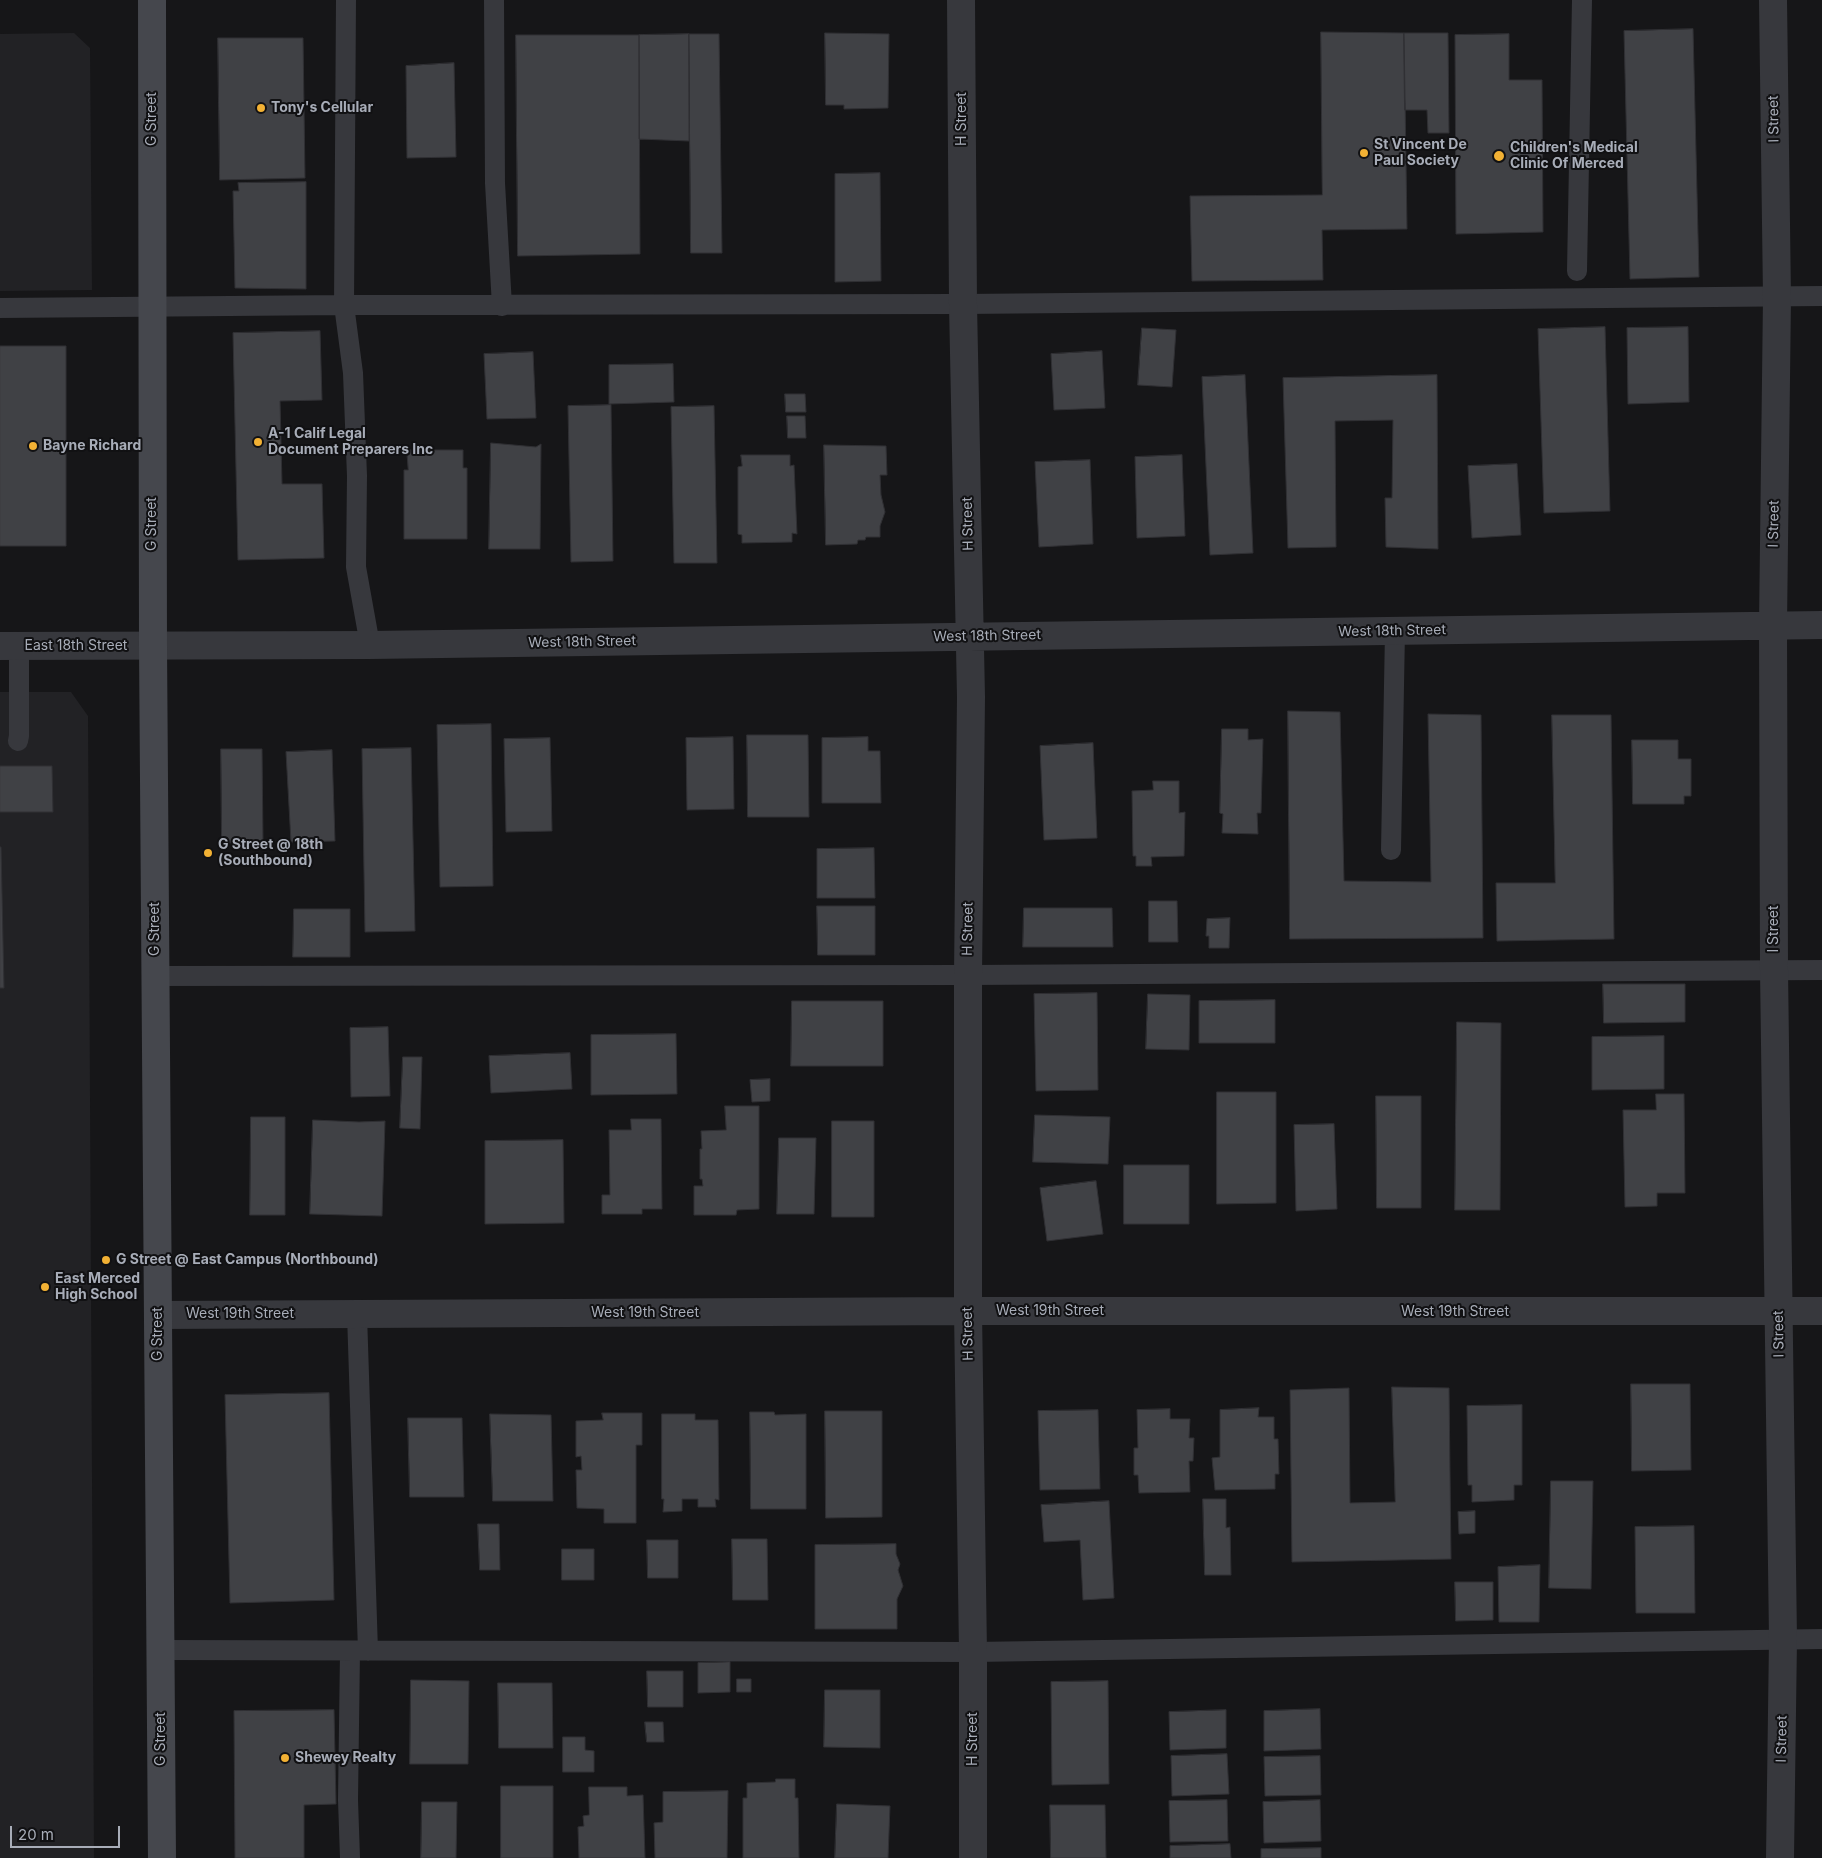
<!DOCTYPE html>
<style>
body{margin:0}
#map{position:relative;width:1822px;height:1858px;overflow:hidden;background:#161618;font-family:Inter,sans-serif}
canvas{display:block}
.scale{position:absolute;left:10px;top:1826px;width:110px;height:22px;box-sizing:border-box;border:2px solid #a8adb8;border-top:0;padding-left:6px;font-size:15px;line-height:18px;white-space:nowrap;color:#a8adb8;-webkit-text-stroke:4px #111113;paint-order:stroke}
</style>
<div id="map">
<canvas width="1822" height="1858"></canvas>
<div class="scale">20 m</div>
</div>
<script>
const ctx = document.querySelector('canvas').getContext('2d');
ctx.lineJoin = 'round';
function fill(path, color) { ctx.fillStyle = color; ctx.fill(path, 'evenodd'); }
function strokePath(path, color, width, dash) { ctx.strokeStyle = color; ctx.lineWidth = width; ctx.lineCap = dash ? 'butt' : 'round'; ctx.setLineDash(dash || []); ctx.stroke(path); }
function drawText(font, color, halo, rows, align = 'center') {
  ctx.font = font + ' Inter,sans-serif'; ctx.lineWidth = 4; ctx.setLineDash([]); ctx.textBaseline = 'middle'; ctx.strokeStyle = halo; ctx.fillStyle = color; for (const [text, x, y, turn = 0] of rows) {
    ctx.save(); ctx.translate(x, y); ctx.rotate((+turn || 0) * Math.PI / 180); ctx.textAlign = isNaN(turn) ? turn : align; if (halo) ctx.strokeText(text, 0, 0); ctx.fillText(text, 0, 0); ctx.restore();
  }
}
const built = new Path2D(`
 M 74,33 L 90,48 L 92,290 L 0,291 L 0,34 Z
 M 0,692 L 71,692 L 88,716 L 94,1858 L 0,1858 Z`);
const building = new Path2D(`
 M 1693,29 L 1699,277 L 1630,279 L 1624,31 Z
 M 1321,32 L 1404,33 L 1407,229 L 1322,230 L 1323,280 L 1192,281 L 1190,196 L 1322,195 Z
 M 825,33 L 889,34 L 888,108 L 844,109 L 844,105 L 826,105 Z
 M 1404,33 L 1448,33 L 1449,133 L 1428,133 L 1427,110 L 1405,110 Z
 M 689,34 L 689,141 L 639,139 L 639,35 Z
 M 689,34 L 719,34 L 722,253 L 691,253 Z
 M 1509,34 L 1509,80 L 1542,80 L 1543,232 L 1456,234 L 1455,35 Z
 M 516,35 L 639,35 L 640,254 L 518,256 Z
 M 218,38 L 303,38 L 305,178 L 220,180 Z
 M 454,63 L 456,157 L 407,158 L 406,66 Z
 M 880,173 L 881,281 L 835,282 L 835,174 Z
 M 306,182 L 306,289 L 235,288 L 233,191 L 239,191 L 238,183 Z
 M 1605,327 L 1610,511 L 1544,513 L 1538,329 Z
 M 1688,327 L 1689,402 L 1628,404 L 1627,328 Z
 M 1142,328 L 1176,330 L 1172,387 L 1138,385 Z
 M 320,331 L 322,400 L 280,401 L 282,484 L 322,484 L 324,558 L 238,560 L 233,333 Z
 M 0,346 L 66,346 L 66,546 L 0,546 Z
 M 1102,351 L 1105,408 L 1054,410 L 1051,354 Z
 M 533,352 L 536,418 L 487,419 L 484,354 Z
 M 673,364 L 674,402 L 609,404 L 609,365 Z
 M 1245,375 L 1253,553 L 1210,555 L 1202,377 Z
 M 1437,375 L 1438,549 L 1386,547 L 1385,498 L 1392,498 L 1393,420 L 1335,421 L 1336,547 L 1288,548 L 1283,378 Z
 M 785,394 L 805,394 L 806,412 L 786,412 Z
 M 611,405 L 613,561 L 571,562 L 568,406 Z
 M 714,406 L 717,563 L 674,563 L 671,407 Z
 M 787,416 L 805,416 L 806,438 L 788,438 Z
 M 491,443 L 536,447 L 541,444 L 540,549 L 489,549 Z
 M 824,445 L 886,446 L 887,475 L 880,475 L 881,495 L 885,512 L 880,526 L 880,537 L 866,537 L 865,540 L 858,540 L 857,544 L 826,545 Z
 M 407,450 L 463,450 L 463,468 L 467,468 L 467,539 L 404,539 L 404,470 L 408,470 Z
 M 741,455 L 790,455 L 790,466 L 794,465 L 797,534 L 792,533 L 792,542 L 742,543 L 742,535 L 738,534 L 738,467 L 742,466 Z
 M 1182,455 L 1185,536 L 1137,538 L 1135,457 Z
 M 1090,460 L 1093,544 L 1039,547 L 1035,462 Z
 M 1517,464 L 1521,535 L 1472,538 L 1468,466 Z
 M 1288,711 L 1340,712 L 1344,881 L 1431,882 L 1428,714 L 1481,715 L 1483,938 L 1290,939 Z
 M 1552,715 L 1611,715 L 1614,939 L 1497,941 L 1496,883 L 1555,883 Z
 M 491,724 L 493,886 L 440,887 L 437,725 Z
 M 1222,729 L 1248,729 L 1248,740 L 1263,739 L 1261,813 L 1257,813 L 1258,834 L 1222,833 L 1223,814 L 1220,813 Z
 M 747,735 L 808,735 L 809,817 L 748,817 Z
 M 733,737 L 734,809 L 687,810 L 686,738 Z
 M 868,737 L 868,751 L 880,751 L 881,803 L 822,803 L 822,738 Z
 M 550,738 L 552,831 L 506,832 L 504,739 Z
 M 1632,740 L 1678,740 L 1678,759 L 1691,759 L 1691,796 L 1684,796 L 1684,804 L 1633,804 Z
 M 1093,743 L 1097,838 L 1044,840 L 1040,746 Z
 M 411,748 L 415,931 L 365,932 L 362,749 Z
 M 221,749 L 262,749 L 263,842 L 222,843 Z
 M 332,750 L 335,841 L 291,842 L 286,752 Z
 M 0,766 L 52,766 L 53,812 L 0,812 Z
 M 1153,781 L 1179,781 L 1179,813 L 1185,812 L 1184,856 L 1151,857 L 1152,866 L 1136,866 L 1136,856 L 1133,856 L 1132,791 L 1153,790 Z
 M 0,847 L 1,847 L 4,988 L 0,988 Z
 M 874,848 L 875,898 L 817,898 L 817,849 Z
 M 1149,901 L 1177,901 L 1178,942 L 1149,942 Z
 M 817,906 L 875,906 L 875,955 L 818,955 Z
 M 1024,908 L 1112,908 L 1113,947 L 1023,947 Z
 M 294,909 L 350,909 L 350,957 L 293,957 Z
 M 1230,918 L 1229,948 L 1209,948 L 1209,936 L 1206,936 L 1207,919 Z
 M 1603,984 L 1685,984 L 1685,1022 L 1604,1023 Z
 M 1097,993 L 1098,1090 L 1036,1091 L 1034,994 Z
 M 1148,994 L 1190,995 L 1189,1050 L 1146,1049 Z
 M 1275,1000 L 1275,1043 L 1199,1043 L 1199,1001 Z
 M 792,1001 L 883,1001 L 883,1066 L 791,1066 Z
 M 1457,1022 L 1501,1023 L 1500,1210 L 1455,1210 Z
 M 388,1027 L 390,1096 L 351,1097 L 350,1028 Z
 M 676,1034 L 677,1094 L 591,1095 L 591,1035 Z
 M 1664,1036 L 1664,1089 L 1592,1090 L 1592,1037 Z
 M 570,1053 L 572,1089 L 491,1093 L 489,1056 Z
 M 403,1057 L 422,1057 L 420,1129 L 400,1128 Z
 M 770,1079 L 770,1101 L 752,1102 L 750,1080 Z
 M 1217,1092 L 1276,1092 L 1276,1203 L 1217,1204 Z
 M 1656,1094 L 1684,1094 L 1685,1193 L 1657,1193 L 1657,1206 L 1625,1207 L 1623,1110 L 1656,1110 Z
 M 1376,1096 L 1421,1096 L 1421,1208 L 1377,1208 Z
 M 725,1106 L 759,1106 L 759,1209 L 737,1210 L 736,1215 L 694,1215 L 694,1186 L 703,1186 L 702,1179 L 700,1179 L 700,1149 L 702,1149 L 701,1131 L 726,1130 Z
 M 1035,1115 L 1110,1117 L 1108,1164 L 1033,1162 Z
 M 251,1117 L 285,1117 L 285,1215 L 250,1215 Z
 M 631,1119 L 661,1119 L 662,1209 L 642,1209 L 642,1214 L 602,1214 L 602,1195 L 610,1195 L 609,1130 L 631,1130 Z
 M 313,1120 L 359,1122 L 385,1121 L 382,1216 L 310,1214 Z
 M 832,1121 L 874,1121 L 874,1217 L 832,1217 Z
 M 1334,1124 L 1337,1209 L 1296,1211 L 1294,1125 Z
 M 779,1138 L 816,1138 L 814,1214 L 777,1214 Z
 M 563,1140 L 564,1223 L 485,1224 L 485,1141 Z
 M 1124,1165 L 1189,1165 L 1189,1224 L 1124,1224 Z
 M 1096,1181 L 1103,1234 L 1047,1241 L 1040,1188 Z
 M 1631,1384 L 1690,1384 L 1691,1470 L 1632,1471 Z
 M 1392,1387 L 1449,1388 L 1451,1559 L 1292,1562 L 1290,1390 L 1349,1388 L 1350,1503 L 1395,1502 Z
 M 329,1393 L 334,1600 L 230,1603 L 225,1395 Z
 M 1522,1405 L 1522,1485 L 1514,1485 L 1514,1500 L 1472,1502 L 1472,1485 L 1468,1485 L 1467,1406 Z
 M 1259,1408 L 1258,1417 L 1274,1417 L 1274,1439 L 1278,1439 L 1279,1474 L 1275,1474 L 1275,1489 L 1215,1490 L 1212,1458 L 1220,1457 L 1220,1410 Z
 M 1170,1409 L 1170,1419 L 1190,1419 L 1189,1438 L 1194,1438 L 1193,1461 L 1189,1461 L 1190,1492 L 1139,1493 L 1138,1475 L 1134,1475 L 1134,1448 L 1138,1448 L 1137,1410 Z
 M 1098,1410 L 1100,1489 L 1040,1490 L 1038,1411 Z
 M 825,1411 L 882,1411 L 882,1517 L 826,1518 Z
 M 750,1412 L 774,1412 L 775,1415 L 806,1414 L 806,1509 L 751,1509 Z
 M 602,1413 L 642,1413 L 642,1445 L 636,1445 L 636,1523 L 604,1523 L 604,1509 L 577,1508 L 576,1470 L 582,1470 L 581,1456 L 576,1457 L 576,1421 L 603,1420 Z
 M 490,1414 L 551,1415 L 553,1501 L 493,1501 Z
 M 662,1414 L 695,1414 L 695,1420 L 718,1420 L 719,1500 L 715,1499 L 716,1507 L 698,1507 L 698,1499 L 682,1499 L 682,1511 L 663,1512 L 664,1499 L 662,1499 Z
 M 408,1418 L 462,1418 L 464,1497 L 410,1497 Z
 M 1551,1481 L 1593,1481 L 1591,1589 L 1549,1588 Z
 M 1203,1499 L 1226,1499 L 1226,1528 L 1230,1527 L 1231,1575 L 1205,1575 Z
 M 1109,1501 L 1114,1598 L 1083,1600 L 1080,1540 L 1044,1542 L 1041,1505 Z
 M 1475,1511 L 1475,1533 L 1459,1534 L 1458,1512 Z
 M 478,1524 L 499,1524 L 500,1570 L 480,1570 Z
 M 1694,1526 L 1695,1613 L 1636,1613 L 1635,1527 Z
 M 732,1539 L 767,1539 L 768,1600 L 733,1600 Z
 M 647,1540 L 678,1540 L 678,1578 L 648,1578 Z
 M 896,1544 L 896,1554 L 900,1564 L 898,1570 L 903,1586 L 897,1599 L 897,1629 L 815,1629 L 815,1545 Z
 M 562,1549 L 594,1549 L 594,1580 L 562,1580 Z
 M 1540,1565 L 1539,1622 L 1499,1622 L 1498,1567 Z
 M 1455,1582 L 1493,1582 L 1493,1620 L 1456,1621 Z
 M 730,1662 L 730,1692 L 698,1693 L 698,1663 Z
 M 647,1671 L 683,1671 L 683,1707 L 648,1707 Z
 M 737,1679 L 751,1679 L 751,1692 L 737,1692 Z
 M 411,1680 L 469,1681 L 468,1764 L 410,1764 Z
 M 1108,1681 L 1109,1784 L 1052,1785 L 1051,1682 Z
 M 498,1683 L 552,1683 L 553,1748 L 499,1748 Z
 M 825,1690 L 880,1690 L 880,1748 L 824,1747 Z
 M 1320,1709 L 1321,1749 L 1264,1751 L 1264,1711 Z
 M 334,1710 L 336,1804 L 304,1805 L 304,1858 L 235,1858 L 234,1711 Z
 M 1226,1710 L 1226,1748 L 1170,1750 L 1169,1712 Z
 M 645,1722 L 663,1722 L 664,1742 L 647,1742 Z
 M 563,1737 L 585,1737 L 585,1750 L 594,1751 L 594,1772 L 563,1772 Z
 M 1227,1754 L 1229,1794 L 1172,1796 L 1171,1756 Z
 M 1320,1756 L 1321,1795 L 1265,1796 L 1264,1757 Z
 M 776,1779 L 795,1779 L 795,1798 L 798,1798 L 799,1858 L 743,1858 L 743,1798 L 747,1798 L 747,1783 L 775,1782 Z
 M 501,1786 L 553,1786 L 553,1858 L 501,1858 Z
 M 589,1787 L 627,1787 L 627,1796 L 643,1795 L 645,1858 L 579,1858 L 578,1827 L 584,1826 L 583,1816 L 589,1815 Z
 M 728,1791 L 727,1858 L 655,1858 L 654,1823 L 663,1822 L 663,1792 Z
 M 1227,1800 L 1228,1841 L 1170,1842 L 1169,1801 Z
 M 1320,1800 L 1321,1841 L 1264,1843 L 1263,1802 Z
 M 422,1802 L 457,1802 L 456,1858 L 421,1858 Z
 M 837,1804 L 890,1806 L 888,1858 L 835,1858 Z
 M 1050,1805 L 1105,1805 L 1106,1858 L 1051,1858 Z
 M 1230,1844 L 1231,1858 L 1170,1858 L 1170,1846 Z
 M 1321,1848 L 1321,1858 L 1261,1858 L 1261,1849 Z`);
const lane = new Path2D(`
 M 346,0 L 344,305 L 353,373 L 357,476 L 356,567 L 370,645
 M 494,0 L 495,183 L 502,306
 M 1577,271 L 1582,0
 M 0,308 L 344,305 L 963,304 L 1822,296
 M 18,741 L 19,736 L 19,646
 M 1391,850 L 1395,631
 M 155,976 L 968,975 L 1822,970
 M 357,1314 L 368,1651
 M 161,1650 L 973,1652 L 1822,1639
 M 350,1651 L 348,1800 L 350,1858`);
const street = new Path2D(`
 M 961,0 L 963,304 L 971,697 L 968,975 L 968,1311 L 973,1652 L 973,1858
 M 1773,0 L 1777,297 L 1773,625 L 1774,970 L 1783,1639 L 1780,1858
 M 0,646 L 370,645 L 1822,625
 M 158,1315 L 968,1311 L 1822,1311`);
const secondary = new Path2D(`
 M 152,0 L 153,646 L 162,1858`);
const markers = [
 [261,108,5,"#f2b134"],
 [1364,153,5,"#f2b134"],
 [1499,156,6,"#f2b134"],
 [258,442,5,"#f2b134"],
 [33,446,5,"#f2b134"],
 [208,853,5,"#f2b134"],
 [106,1260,5,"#f2b134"],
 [45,1287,5,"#f2b134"],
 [285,1758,5,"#f2b134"]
];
const poiNames = [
 ["Tony's Cellular",271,108],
 ["St Vincent De",1374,145],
 ["Paul Society",1374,161],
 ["Children's Medical",1510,148],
 ["Clinic Of Merced",1510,164],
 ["A-1 Calif Legal",268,434],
 ["Document Preparers Inc",268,450],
 ["Bayne Richard",43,446],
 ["G Street @ 18th",218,845],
 ["(Southbound)",218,861],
 ["G Street @ East Campus (Northbound)",116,1260],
 ["East Merced",55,1279],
 ["High School",55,1295],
 ["Shewey Realty",295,1758]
];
const streetNames = [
 ["G Street",152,119,-90],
 ["H Street",962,119,-90],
 ["I Street",1774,119,-91],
 ["G Street",152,524,-90],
 ["H Street",968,524,-91],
 ["I Street",1774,524,-89],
 ["West 18th Street",1392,631,-1],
 ["West 18th Street",987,636,-1],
 ["West 18th Street",582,642,-1],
 ["East 18th Street",76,646],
 ["G Street",155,929,-90],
 ["H Street",968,929,-89],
 ["I Street",1774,929,-90],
 ["West 19th Street",1050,1311],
 ["West 19th Street",1455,1312],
 ["West 19th Street",645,1313],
 ["West 19th Street",240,1314],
 ["G Street",158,1334,-90],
 ["H Street",968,1334,-91],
 ["I Street",1779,1334,-91],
 ["G Street",161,1739,-90],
 ["H Street",973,1739,-90],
 ["I Street",1782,1739,-89]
];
fill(built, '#222225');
fill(building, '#404145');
strokePath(building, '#303034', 1);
strokePath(lane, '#37383d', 20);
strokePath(street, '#37383d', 28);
strokePath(secondary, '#45474d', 28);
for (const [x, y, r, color] of markers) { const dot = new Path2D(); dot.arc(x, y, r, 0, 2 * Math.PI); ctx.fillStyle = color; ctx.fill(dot); strokePath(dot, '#111113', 2); }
drawText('bold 14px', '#a8adb8', '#111113', poiNames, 'left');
drawText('14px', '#a8adb8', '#111113', streetNames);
</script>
